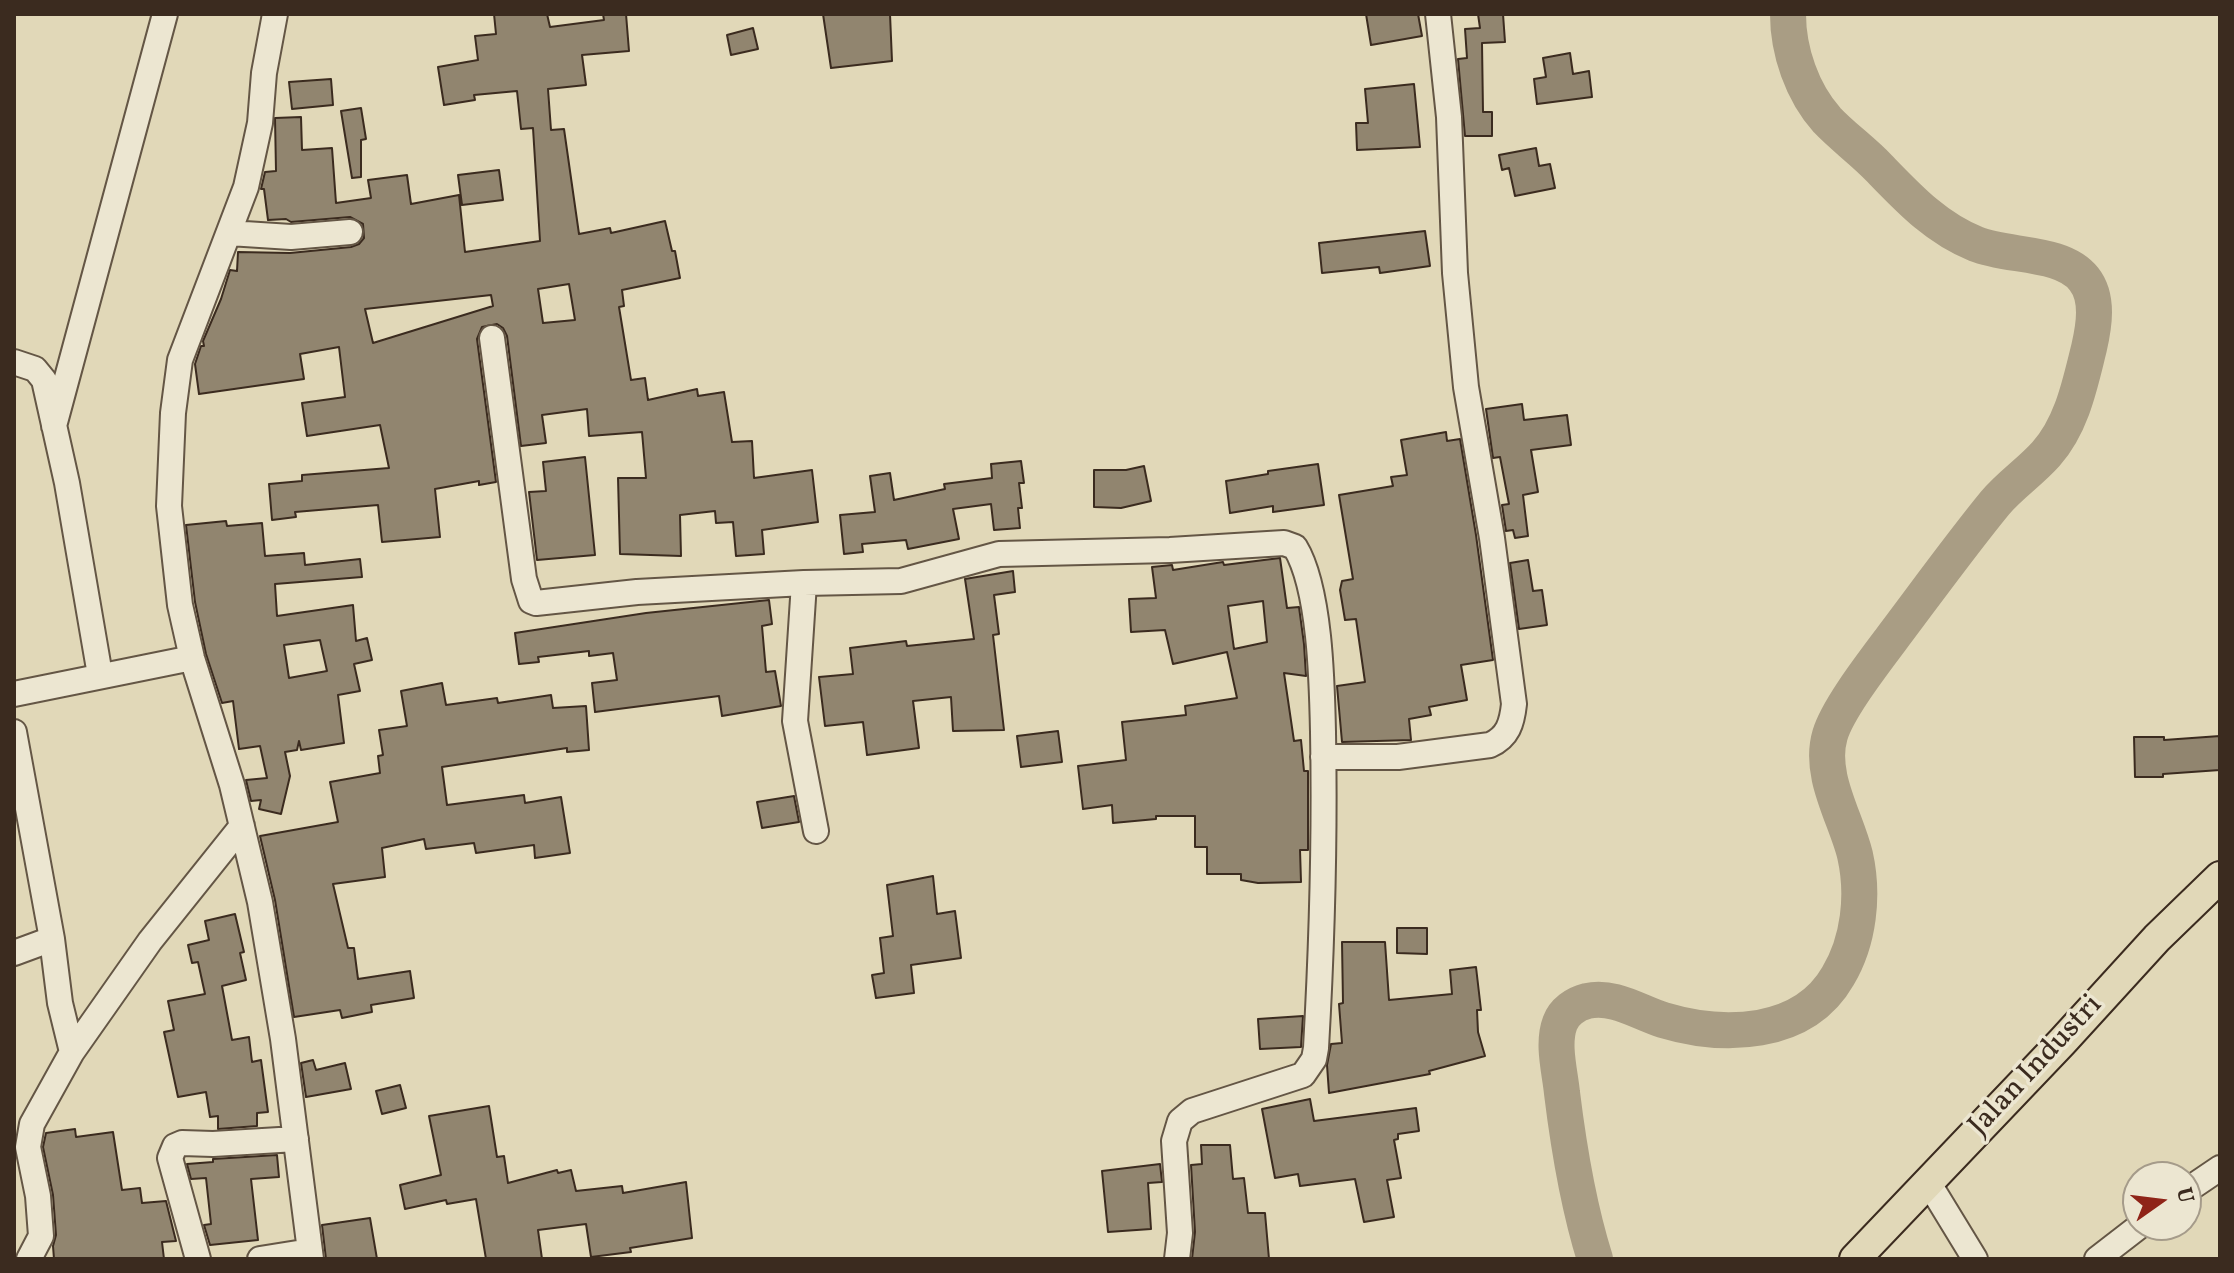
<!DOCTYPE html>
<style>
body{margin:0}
#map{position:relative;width:2234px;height:1273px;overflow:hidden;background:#e1d8b8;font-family:Vollkorn,serif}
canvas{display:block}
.frame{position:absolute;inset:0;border:16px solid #3b2b1f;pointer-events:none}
.north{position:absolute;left:2122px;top:1161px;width:80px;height:80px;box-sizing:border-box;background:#ece6d1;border:2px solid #a59b8a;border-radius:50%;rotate:76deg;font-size:22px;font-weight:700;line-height:32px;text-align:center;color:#3b2b1f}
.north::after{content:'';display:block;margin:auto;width:28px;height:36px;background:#8f2418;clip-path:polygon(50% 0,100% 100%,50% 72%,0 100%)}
</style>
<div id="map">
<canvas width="2234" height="1273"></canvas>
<div class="frame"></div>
<div class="north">U</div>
</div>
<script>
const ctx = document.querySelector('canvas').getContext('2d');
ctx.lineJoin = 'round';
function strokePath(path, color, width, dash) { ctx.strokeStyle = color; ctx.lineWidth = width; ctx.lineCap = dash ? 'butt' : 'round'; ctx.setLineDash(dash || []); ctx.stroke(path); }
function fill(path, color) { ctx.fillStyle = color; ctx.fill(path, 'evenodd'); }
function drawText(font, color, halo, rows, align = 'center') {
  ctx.font = font + ' Vollkorn,serif'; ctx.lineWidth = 7; ctx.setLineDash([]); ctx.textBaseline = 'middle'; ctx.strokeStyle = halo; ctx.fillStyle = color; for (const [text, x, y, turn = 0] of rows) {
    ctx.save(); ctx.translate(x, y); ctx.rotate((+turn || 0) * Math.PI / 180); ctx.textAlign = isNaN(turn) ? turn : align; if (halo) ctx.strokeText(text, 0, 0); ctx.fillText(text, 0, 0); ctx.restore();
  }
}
const river = new Path2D(`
 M 1595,1259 C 1578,1205 1569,1150 1562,1093 C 1560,1072 1552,1044 1560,1023 C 1564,1012 1575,1004 1587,1001 C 1614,995 1638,1012 1663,1020 C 1723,1038 1803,1037 1838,976 C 1859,941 1864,895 1855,855 C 1846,818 1818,775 1830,735 C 1838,708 1875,661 1892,638 C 1926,593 1959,547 1995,503 C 2010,485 2030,472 2046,454 C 2072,425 2080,384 2089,348 C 2094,326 2099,298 2084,279 C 2062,251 2008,257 1976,244 C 1936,228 1909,199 1879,168 C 1863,151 1843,137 1827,120 C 1802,92 1788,51 1788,14`);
const building = new Path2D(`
 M 494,14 L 547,14 L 550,27 L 604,20 L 603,14 L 626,14 L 629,51 L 582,55 L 586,85 L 548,89 L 551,130 L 564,129 L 579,234 L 610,228 L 611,233 L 665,221 L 672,251 L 675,251 L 680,278 L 622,290 L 624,306 L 619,307 L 631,380 L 645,378 L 648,400 L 697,389 L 698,396 L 724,392 L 732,442 L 752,441 L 754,478 L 812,470 L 818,522 L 762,530 L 764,554 L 736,556 L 733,522 L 716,523 L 715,511 L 680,515 L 681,556 L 620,554 L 618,478 L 646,478 L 642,432 L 589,436 L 587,409 L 542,415 L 546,443 L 521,446 L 507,336 L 503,328 L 497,324 L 482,327 L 477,339 L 496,482 L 479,485 L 479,481 L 435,489 L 440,537 L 382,542 L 378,505 L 295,512 L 296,517 L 272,520 L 269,484 L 302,481 L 302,475 L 389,468 L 380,425 L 307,436 L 302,403 L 345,397 L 339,347 L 300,354 L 304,379 L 199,394 L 195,364 L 201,346 L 204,346 L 203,341 L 221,299 L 230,270 L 237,271 L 238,252 L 290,253 L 351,247 L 359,244 L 364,238 L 363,224 L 350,217 L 291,222 L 286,219 L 268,220 L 264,189 L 261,189 L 265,172 L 276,171 L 275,118 L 301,117 L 302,150 L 332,148 L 336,203 L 371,198 L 368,180 L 407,175 L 411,204 L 459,195 L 465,252 L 540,241 L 533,128 L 521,129 L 517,91 L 474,95 L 475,100 L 444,105 L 438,67 L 478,60 L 475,36 L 496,34 ZM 569,284 L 575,320 L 543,323 L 538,289 ZM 491,295 L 493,306 L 373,343 L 365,309 Z
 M 823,14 L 890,14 L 892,61 L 831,68 Z
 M 1366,14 L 1418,14 L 1422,36 L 1371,45 Z
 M 1478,14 L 1503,14 L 1505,42 L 1482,43 L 1483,112 L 1492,112 L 1492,136 L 1465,136 L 1458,59 L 1467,58 L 1465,29 L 1480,28 Z
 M 753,28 L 758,49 L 731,55 L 727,35 Z
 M 1570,53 L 1573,74 L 1589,71 L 1592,97 L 1537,104 L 1534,79 L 1546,77 L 1543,58 Z
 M 331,79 L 333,105 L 292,109 L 289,82 Z
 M 1414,84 L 1420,147 L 1357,150 L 1356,123 L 1368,123 L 1365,89 Z
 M 361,108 L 366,139 L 361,140 L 361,177 L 352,178 L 341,111 Z
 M 1536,148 L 1539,166 L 1550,164 L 1555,188 L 1515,196 L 1509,168 L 1502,170 L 1499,155 Z
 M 499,170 L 503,200 L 462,205 L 458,175 Z
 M 1425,231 L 1430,266 L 1380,273 L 1379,267 L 1322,273 L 1319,243 Z
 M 1522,404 L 1524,420 L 1567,415 L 1571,445 L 1531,450 L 1538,492 L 1523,495 L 1528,536 L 1515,538 L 1513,530 L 1506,531 L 1502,505 L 1509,504 L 1500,457 L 1493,458 L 1486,409 Z
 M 1446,432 L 1447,441 L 1460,439 L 1476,535 L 1493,660 L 1461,665 L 1467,700 L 1429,707 L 1431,715 L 1409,719 L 1411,740 L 1342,742 L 1337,686 L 1365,682 L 1356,619 L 1345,620 L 1340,590 L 1342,581 L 1353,579 L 1339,495 L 1393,486 L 1391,477 L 1407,475 L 1401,440 Z
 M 585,457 L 595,555 L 537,560 L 529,492 L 546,491 L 543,462 Z
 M 1021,461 L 1024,483 L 1019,483 L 1022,508 L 1018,508 L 1020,528 L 994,530 L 991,504 L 953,509 L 959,539 L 908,549 L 906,540 L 862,544 L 863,552 L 844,554 L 840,515 L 875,512 L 870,476 L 890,473 L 894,500 L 945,489 L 944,484 L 992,478 L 991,464 Z
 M 1318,464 L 1324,505 L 1273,512 L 1273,506 L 1230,513 L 1226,481 L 1268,474 L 1268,471 Z
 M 1144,466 L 1151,501 L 1121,508 L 1094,507 L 1094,470 L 1126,470 Z
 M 226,521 L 227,526 L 262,523 L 265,556 L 304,553 L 305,565 L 360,559 L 362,577 L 275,584 L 277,616 L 353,605 L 356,641 L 367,638 L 372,660 L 354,664 L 360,691 L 338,695 L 344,743 L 301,750 L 299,741 L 297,750 L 285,752 L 290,776 L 281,814 L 259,809 L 261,800 L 251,801 L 246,780 L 267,778 L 260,746 L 239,749 L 233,701 L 222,703 L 206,654 L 195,602 L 186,525 ZM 320,640 L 327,671 L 289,678 L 284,645 Z
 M 1280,558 L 1287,608 L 1299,607 L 1304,644 L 1306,676 L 1284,673 L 1294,741 L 1301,740 L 1304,771 L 1308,771 L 1308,850 L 1300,850 L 1301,882 L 1258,883 L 1241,880 L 1241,874 L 1207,874 L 1207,847 L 1195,847 L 1195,816 L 1156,816 L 1156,819 L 1113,823 L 1112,805 L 1083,809 L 1078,766 L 1126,760 L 1122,722 L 1186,715 L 1185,706 L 1237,698 L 1227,652 L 1173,664 L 1165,630 L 1131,632 L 1129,599 L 1156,598 L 1152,567 L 1172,565 L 1173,570 L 1223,562 L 1224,565 ZM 1263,601 L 1267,642 L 1234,649 L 1228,606 Z
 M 1528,560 L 1533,591 L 1542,590 L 1547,625 L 1519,629 L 1510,563 Z
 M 1013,571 L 1015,592 L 994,595 L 999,634 L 993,635 L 1004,730 L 953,731 L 951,697 L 913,701 L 919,748 L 867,755 L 863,722 L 825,726 L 819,677 L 853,674 L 850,648 L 906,641 L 907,646 L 974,639 L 965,579 Z
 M 769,600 L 772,624 L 762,626 L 766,672 L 775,671 L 781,706 L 722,716 L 719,696 L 595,712 L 592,683 L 617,680 L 613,653 L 589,656 L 589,651 L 538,657 L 539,662 L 519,664 L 515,633 L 646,613 Z
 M 442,683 L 446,705 L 497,698 L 498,703 L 551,695 L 553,708 L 586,706 L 589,750 L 567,752 L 567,748 L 442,767 L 447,805 L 524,795 L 525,803 L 561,797 L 570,853 L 535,858 L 534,845 L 476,853 L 474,843 L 426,849 L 424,839 L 382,848 L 385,877 L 333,884 L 348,948 L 354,948 L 358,979 L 410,971 L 414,998 L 371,1005 L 372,1012 L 342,1018 L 340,1010 L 294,1017 L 275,900 L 260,836 L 338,822 L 330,782 L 380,773 L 378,756 L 383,755 L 379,730 L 407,726 L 401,691 Z
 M 1058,731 L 1062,762 L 1021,767 L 1017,736 Z
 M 2220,736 L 2220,770 L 2163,774 L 2163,777 L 2135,777 L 2134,737 L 2164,737 L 2164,740 Z
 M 794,796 L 799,822 L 762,828 L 757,802 Z
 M 933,876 L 937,914 L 955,911 L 961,958 L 911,965 L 914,993 L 876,998 L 872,975 L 884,973 L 880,938 L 893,936 L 887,885 Z
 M 235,914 L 244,952 L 240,953 L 246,980 L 222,986 L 232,1040 L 249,1037 L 252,1062 L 261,1060 L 268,1112 L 257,1113 L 257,1126 L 218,1129 L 218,1116 L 210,1117 L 206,1092 L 178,1097 L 164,1032 L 174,1030 L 168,1001 L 205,994 L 198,962 L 192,963 L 188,945 L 209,940 L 205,921 Z
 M 1397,928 L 1427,928 L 1427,954 L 1397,953 Z
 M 1342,942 L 1385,942 L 1389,1000 L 1452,994 L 1450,970 L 1476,967 L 1481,1010 L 1477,1010 L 1478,1032 L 1485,1056 L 1429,1071 L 1430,1074 L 1329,1093 L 1327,1065 L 1331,1044 L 1342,1043 L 1339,1004 L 1343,1003 Z
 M 1303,1016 L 1301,1047 L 1260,1049 L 1258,1019 Z
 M 313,1060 L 316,1070 L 345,1063 L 351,1089 L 306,1097 L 301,1063 Z
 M 400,1085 L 406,1108 L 382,1114 L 376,1091 Z
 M 1310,1099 L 1314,1121 L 1416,1108 L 1419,1131 L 1398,1134 L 1398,1139 L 1394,1140 L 1401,1178 L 1387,1180 L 1394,1217 L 1364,1222 L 1355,1179 L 1300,1186 L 1298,1174 L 1275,1178 L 1262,1109 Z
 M 489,1106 L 497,1157 L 504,1156 L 508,1183 L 557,1170 L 558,1173 L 571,1170 L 576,1191 L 622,1186 L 623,1193 L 686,1182 L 692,1238 L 630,1248 L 631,1252 L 591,1257 L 586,1224 L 538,1230 L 542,1259 L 486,1259 L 476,1199 L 447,1204 L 446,1200 L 405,1209 L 400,1185 L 441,1175 L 429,1116 Z
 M 75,1129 L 76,1137 L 113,1132 L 122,1190 L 140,1188 L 142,1203 L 166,1201 L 176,1241 L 162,1242 L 164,1259 L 54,1259 L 53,1246 L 56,1235 L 53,1195 L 43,1147 L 46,1133 Z
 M 1201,1145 L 1230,1145 L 1233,1179 L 1244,1178 L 1248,1213 L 1265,1213 L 1269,1259 L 1192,1259 L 1195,1232 L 1191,1165 L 1202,1164 Z
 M 277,1155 L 279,1177 L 251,1179 L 258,1240 L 210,1245 L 204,1225 L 211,1224 L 206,1178 L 191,1179 L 187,1164 L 213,1162 L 213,1159 Z
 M 1160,1164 L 1162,1182 L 1148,1183 L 1151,1229 L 1108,1232 L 1102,1171 Z
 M 370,1218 L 377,1259 L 326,1259 L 322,1225 Z`);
const minor = new Path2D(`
 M 275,14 L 264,73 L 260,123 L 246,187 L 180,360 L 173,413 L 169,506 L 180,605 L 192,658 L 232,785 L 260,902 L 283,1039 L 311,1259
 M 229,233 L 291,237 L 350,232
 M 492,338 L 524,579 L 531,601 L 536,603 L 637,592 L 804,583 L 901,581 L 999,554 L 1170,550 L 1284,543 L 1295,547 C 1320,588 1322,682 1323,732 C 1325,838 1322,942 1316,1048 L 1314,1059 L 1303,1075 L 1192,1111 L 1180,1121 L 1174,1141 L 1180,1233 L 1177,1259
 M 14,362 L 35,369 L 44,380 L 67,483 L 100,675
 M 54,426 L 165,14
 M 804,583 L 795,721 L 816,831
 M 14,694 L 192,658
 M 14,732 L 52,939 L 60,1003 L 72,1052
 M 1323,757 L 1398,757 L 1490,745 C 1508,737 1512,723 1514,704 L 1492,538 L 1466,387 L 1455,273 L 1449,117 L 1438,14
 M 14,953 L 52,939
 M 1928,1182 L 1975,1259
 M 2186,1191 L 2220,1168
 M 29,1259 L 41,1236 L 38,1196 L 28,1147 L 32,1124 L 72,1052 L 150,941 L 242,826
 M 198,1259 L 170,1158 L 175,1146 L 182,1143 L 213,1144 L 296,1139
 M 260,1259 L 310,1251
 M 2097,1259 L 2141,1225`);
const major = new Path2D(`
 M 1855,1259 L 2062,1042 L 2157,938 L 2220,877`);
const streetNames = [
 ["Jalan Industri",2037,1067,-47]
];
strokePath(river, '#a99d84', 36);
fill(building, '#91856f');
strokePath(building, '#3b2b1f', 2);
strokePath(minor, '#645645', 28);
strokePath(major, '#3b2b1f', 34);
strokePath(minor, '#ece6d1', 24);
strokePath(major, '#e1d8b8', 30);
drawText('30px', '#3b2b1f', '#ece6d1', streetNames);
</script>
